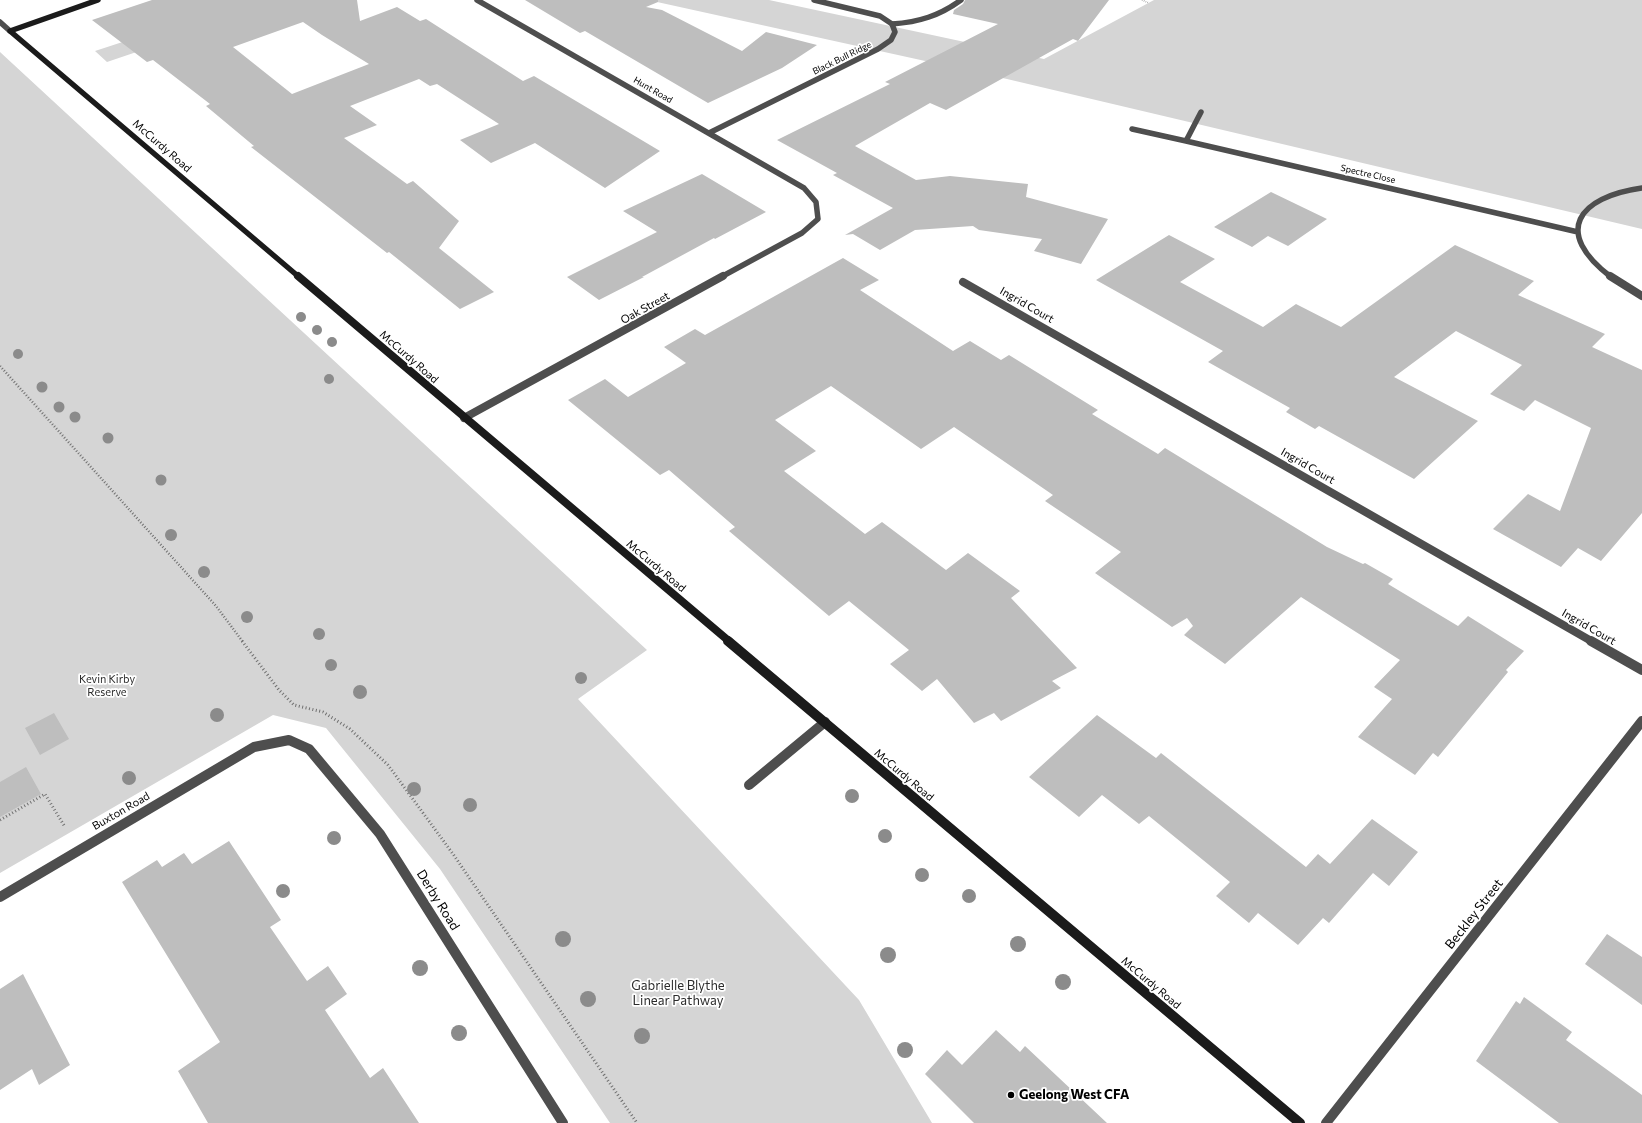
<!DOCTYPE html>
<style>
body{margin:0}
canvas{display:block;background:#fff}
</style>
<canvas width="1642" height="1123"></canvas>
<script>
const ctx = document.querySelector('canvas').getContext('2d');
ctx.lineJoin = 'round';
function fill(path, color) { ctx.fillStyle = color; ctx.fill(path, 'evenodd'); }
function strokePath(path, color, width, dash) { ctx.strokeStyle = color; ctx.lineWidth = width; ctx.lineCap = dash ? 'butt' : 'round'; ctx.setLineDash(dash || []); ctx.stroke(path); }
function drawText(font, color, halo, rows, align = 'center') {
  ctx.font = font + ' Commissioner,sans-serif'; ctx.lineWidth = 3.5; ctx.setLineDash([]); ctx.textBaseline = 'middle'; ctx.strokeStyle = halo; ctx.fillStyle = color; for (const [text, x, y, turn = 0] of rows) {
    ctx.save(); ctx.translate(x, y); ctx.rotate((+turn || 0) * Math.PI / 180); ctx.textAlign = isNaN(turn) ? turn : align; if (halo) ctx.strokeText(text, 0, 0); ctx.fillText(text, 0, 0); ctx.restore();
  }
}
const green = new Path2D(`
 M 251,0 L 290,0 L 107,62 L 95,51 Z
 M 648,0 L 769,0 L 1044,59 L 1154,0 L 1642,0 L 1642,229 L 1007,79 Z
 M 0,52 L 647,650 L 578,699 L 859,1000 L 932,1123 L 610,1123 L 440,869 L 326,728 L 273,715 L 0,873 Z`);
const building = new Path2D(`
 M 152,0 L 357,0 L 360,21 L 397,7 L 420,21 L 426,19 L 523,81 L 534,76 L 660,151 L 605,188 L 535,143 L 491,163 L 460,140 L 499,124 L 437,84 L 430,86 L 419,79 L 350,106 L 377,125 L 344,138 L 407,184 L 413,181 L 459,221 L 439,248 L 494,292 L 460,309 L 389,252 L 387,253 L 251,147 L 254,146 L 206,106 L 210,104 L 153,60 L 147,62 L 92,20 ZM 303,22 L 322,35 L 369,64 L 292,94 L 233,47 Z
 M 525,0 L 658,0 L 658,2 L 646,7 L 662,10 L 742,51 L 766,32 L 817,45 L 782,68 L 708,103 L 585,31 L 580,33 Z
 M 965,0 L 1109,0 L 1078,41 L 1073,39 L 946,110 L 930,103 L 855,146 L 916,180 L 950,176 L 1028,184 L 1026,197 L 1108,219 L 1081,264 L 1034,251 L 1042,239 L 979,230 L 973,226 L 915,230 L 880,250 L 853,234 L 845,235 L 893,208 L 833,175 L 837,173 L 777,140 L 890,84 L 885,82 L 998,24 L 953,14 L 954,10 L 963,4 Z
 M 702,174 L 766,212 L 715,239 L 714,238 L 642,277 L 644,277 L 599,300 L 567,277 L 657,232 L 623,211 Z
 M 1271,192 L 1327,219 L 1288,246 L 1268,236 L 1252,247 L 1214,227 Z
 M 1169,235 L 1215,259 L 1180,282 L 1263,327 L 1296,304 L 1341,327 L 1455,245 L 1534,281 L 1518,295 L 1605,334 L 1592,347 L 1642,370 L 1642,513 L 1601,561 L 1578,548 L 1561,567 L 1493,529 L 1528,494 L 1560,511 L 1591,428 L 1535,400 L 1524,411 L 1490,394 L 1522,365 L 1456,331 L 1394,377 L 1478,421 L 1414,479 L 1319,426 L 1315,429 L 1286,412 L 1290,408 L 1208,362 L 1223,351 L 1096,280 Z
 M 843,258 L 879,280 L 860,290 L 953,351 L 970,341 L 1001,360 L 1009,355 L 1098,410 L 1092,414 L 1158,454 L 1165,448 L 1327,547 L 1363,564 L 1365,563 L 1393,579 L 1388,584 L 1458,626 L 1468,616 L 1524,651 L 1506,670 L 1508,672 L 1438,757 L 1433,753 L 1415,775 L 1358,737 L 1392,699 L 1374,687 L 1400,660 L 1301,597 L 1225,664 L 1184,635 L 1193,626 L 1187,618 L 1172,627 L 1095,573 L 1121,552 L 1045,501 L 1053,495 L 954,427 L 921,449 L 831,386 L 775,420 L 816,451 L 784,471 L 865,534 L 882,522 L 946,570 L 968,553 L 1020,591 L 1011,598 L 1077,668 L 1052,681 L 1061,688 L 1001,721 L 994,713 L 974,723 L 937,679 L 922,691 L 890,664 L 909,650 L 849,601 L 829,616 L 729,531 L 735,527 L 669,470 L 660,475 L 568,400 L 605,379 L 628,397 L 686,363 L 664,347 L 695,329 L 705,335 Z
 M 54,713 L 69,739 L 40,755 L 25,728 Z
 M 1097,715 L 1156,758 L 1161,753 L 1306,867 L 1318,854 L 1330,864 L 1372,819 L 1418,852 L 1389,886 L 1373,873 L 1329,923 L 1323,918 L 1298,945 L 1258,913 L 1249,923 L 1216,896 L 1230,882 L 1149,816 L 1139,824 L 1102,795 L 1079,817 L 1029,777 Z
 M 26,767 L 41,794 L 0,817 L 0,782 Z
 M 229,841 L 281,920 L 270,927 L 307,981 L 328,966 L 347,994 L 325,1010 L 370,1078 L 383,1068 L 419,1123 L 208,1123 L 178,1071 L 220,1042 L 122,882 L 157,860 L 162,867 L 184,853 L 192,864 Z
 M 1607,934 L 1642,957 L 1642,1005 L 1585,964 Z
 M 23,974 L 70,1065 L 39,1085 L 32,1069 L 0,1090 L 0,989 Z
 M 1524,997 L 1572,1032 L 1566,1040 L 1642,1095 L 1642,1123 L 1559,1123 L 1476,1061 L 1516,1001 L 1520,1004 Z
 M 996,1030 L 1020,1052 L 1025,1046 L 1107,1123 L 974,1123 L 925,1074 L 947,1050 L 962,1065 Z`);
const pathFar2 = new Path2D(`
 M 1142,0 L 1149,3`);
const pathFar1 = new Path2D(`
 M 0,366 L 216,606 L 243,642`);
const path = new Path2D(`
 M 242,641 L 279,690 L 294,705 L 323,712 L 350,729 L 388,765 L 453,854 L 637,1123
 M 0,820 L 45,794 L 65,827`);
const serviceFar1 = new Path2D(`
 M 892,24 C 919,22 939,16 961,0`);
const service = new Path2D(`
 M 749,785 L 825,722`);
const minorFar2 = new Path2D(`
 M 477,0 L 804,188 L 816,202 L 818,219 L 802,233 L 721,277
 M 1201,112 L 1186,141 L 1578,232
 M 1132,129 L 1186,141
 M 709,133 L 878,49 L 891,40 L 895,32 L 892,24 L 880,16 L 814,0
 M 1611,277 C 1552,232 1578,197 1642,188`);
const minorFar1 = new Path2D(`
 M 1610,276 L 1642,296
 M 963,282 L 1593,642
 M 464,418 L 723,276`);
const minor = new Path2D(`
 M 1591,641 L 1642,670
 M 0,897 L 254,747 L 289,740 L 309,749 L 380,834 L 563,1123
 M 1326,1123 L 1642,721`);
const tertiary = new Path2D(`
 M 0,22 L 10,31`);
const secondaryFar2 = new Path2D(`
 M 98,0 L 10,31 L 299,277`);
const secondaryFar1 = new Path2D(`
 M 298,276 L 730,642`);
const secondary = new Path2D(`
 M 728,641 L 1300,1123`);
const trees = [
 [301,317,5],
 [317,330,5],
 [332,342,5],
 [18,354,5],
 [329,379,5],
 [42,387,5.5],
 [59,407,5.5],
 [75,417,5.5],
 [108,438,5.5],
 [161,480,5.5],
 [171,535,6],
 [204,572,6],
 [247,617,6],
 [319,634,6],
 [331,665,6],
 [581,678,6],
 [360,692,7],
 [217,715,7],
 [129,778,7],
 [414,789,7],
 [852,796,7],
 [470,805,7],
 [885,836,7],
 [334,838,7],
 [922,875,7],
 [283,891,7],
 [969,896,7],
 [563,939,8],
 [1018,944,8],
 [888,955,8],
 [420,968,8],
 [1063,982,8],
 [588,999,8],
 [459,1033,8],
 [642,1036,8],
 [905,1050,8]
];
const markers = [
 [1011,1095,4,"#000"]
];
const farStreetnames = [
 ["Black Bull Ridge",842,58,-26],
 ["Hunt Road",653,90,30],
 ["Spectre Close",1368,174,13]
];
const streetNames = [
 ["McCurdy Road",162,146,41],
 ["Ingrid Court",1027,305,30],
 ["Oak Street",645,308,-29],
 ["McCurdy Road",409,357,41],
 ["Ingrid Court",1308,466,30],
 ["McCurdy Road",656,566,40],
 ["Ingrid Court",1589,627,30],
 ["McCurdy Road",904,775,40],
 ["Buxton Road",121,811,-30],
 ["McCurdy Road",1151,983,40]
];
const parkNames = [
 ["Kevin Kirby",107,679],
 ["Reserve",107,692]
];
const nearStreetnames = [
 ["Derby Road",438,900,58],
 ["Beckley Street",1474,914,-52]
];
const nearParknames = [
 ["Gabrielle Blythe",678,986],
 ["Linear Pathway",678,1001]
];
const nearPoinames = [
 ["Geelong West CFA",1019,1095]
];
fill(green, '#d5d5d5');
fill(building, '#bebebe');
strokePath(pathFar2, '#707070', 1.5, [0.5, 1.5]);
strokePath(pathFar1, '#707070', 2.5, [1, 2]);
strokePath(path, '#707070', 3, [1, 2.5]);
strokePath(serviceFar1, '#4e4e4e', 5.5);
strokePath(service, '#4e4e4e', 10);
strokePath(minorFar2, '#4e4e4e', 5.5);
strokePath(minorFar1, '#4e4e4e', 8);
strokePath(minor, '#4e4e4e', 10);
strokePath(tertiary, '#4e4e4e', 5.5);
strokePath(secondaryFar2, '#1b1b1b', 5.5);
strokePath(secondaryFar1, '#1b1b1b', 8);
strokePath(secondary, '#1b1b1b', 10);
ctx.fillStyle = '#8b8b8b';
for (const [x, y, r] of trees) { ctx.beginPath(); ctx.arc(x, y, r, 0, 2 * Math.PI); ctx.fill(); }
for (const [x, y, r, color] of markers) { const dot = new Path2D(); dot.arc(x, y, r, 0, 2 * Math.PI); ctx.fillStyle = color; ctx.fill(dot); strokePath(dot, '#fff', 1.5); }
drawText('9px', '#000', '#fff', farStreetnames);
drawText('11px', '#000', '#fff', streetNames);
drawText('11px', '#2c2c2c', '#fff', parkNames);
drawText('13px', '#000', '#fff', nearStreetnames);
drawText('13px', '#2c2c2c', '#fff', nearParknames);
drawText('bold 13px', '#000', '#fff', nearPoinames, 'left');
</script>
